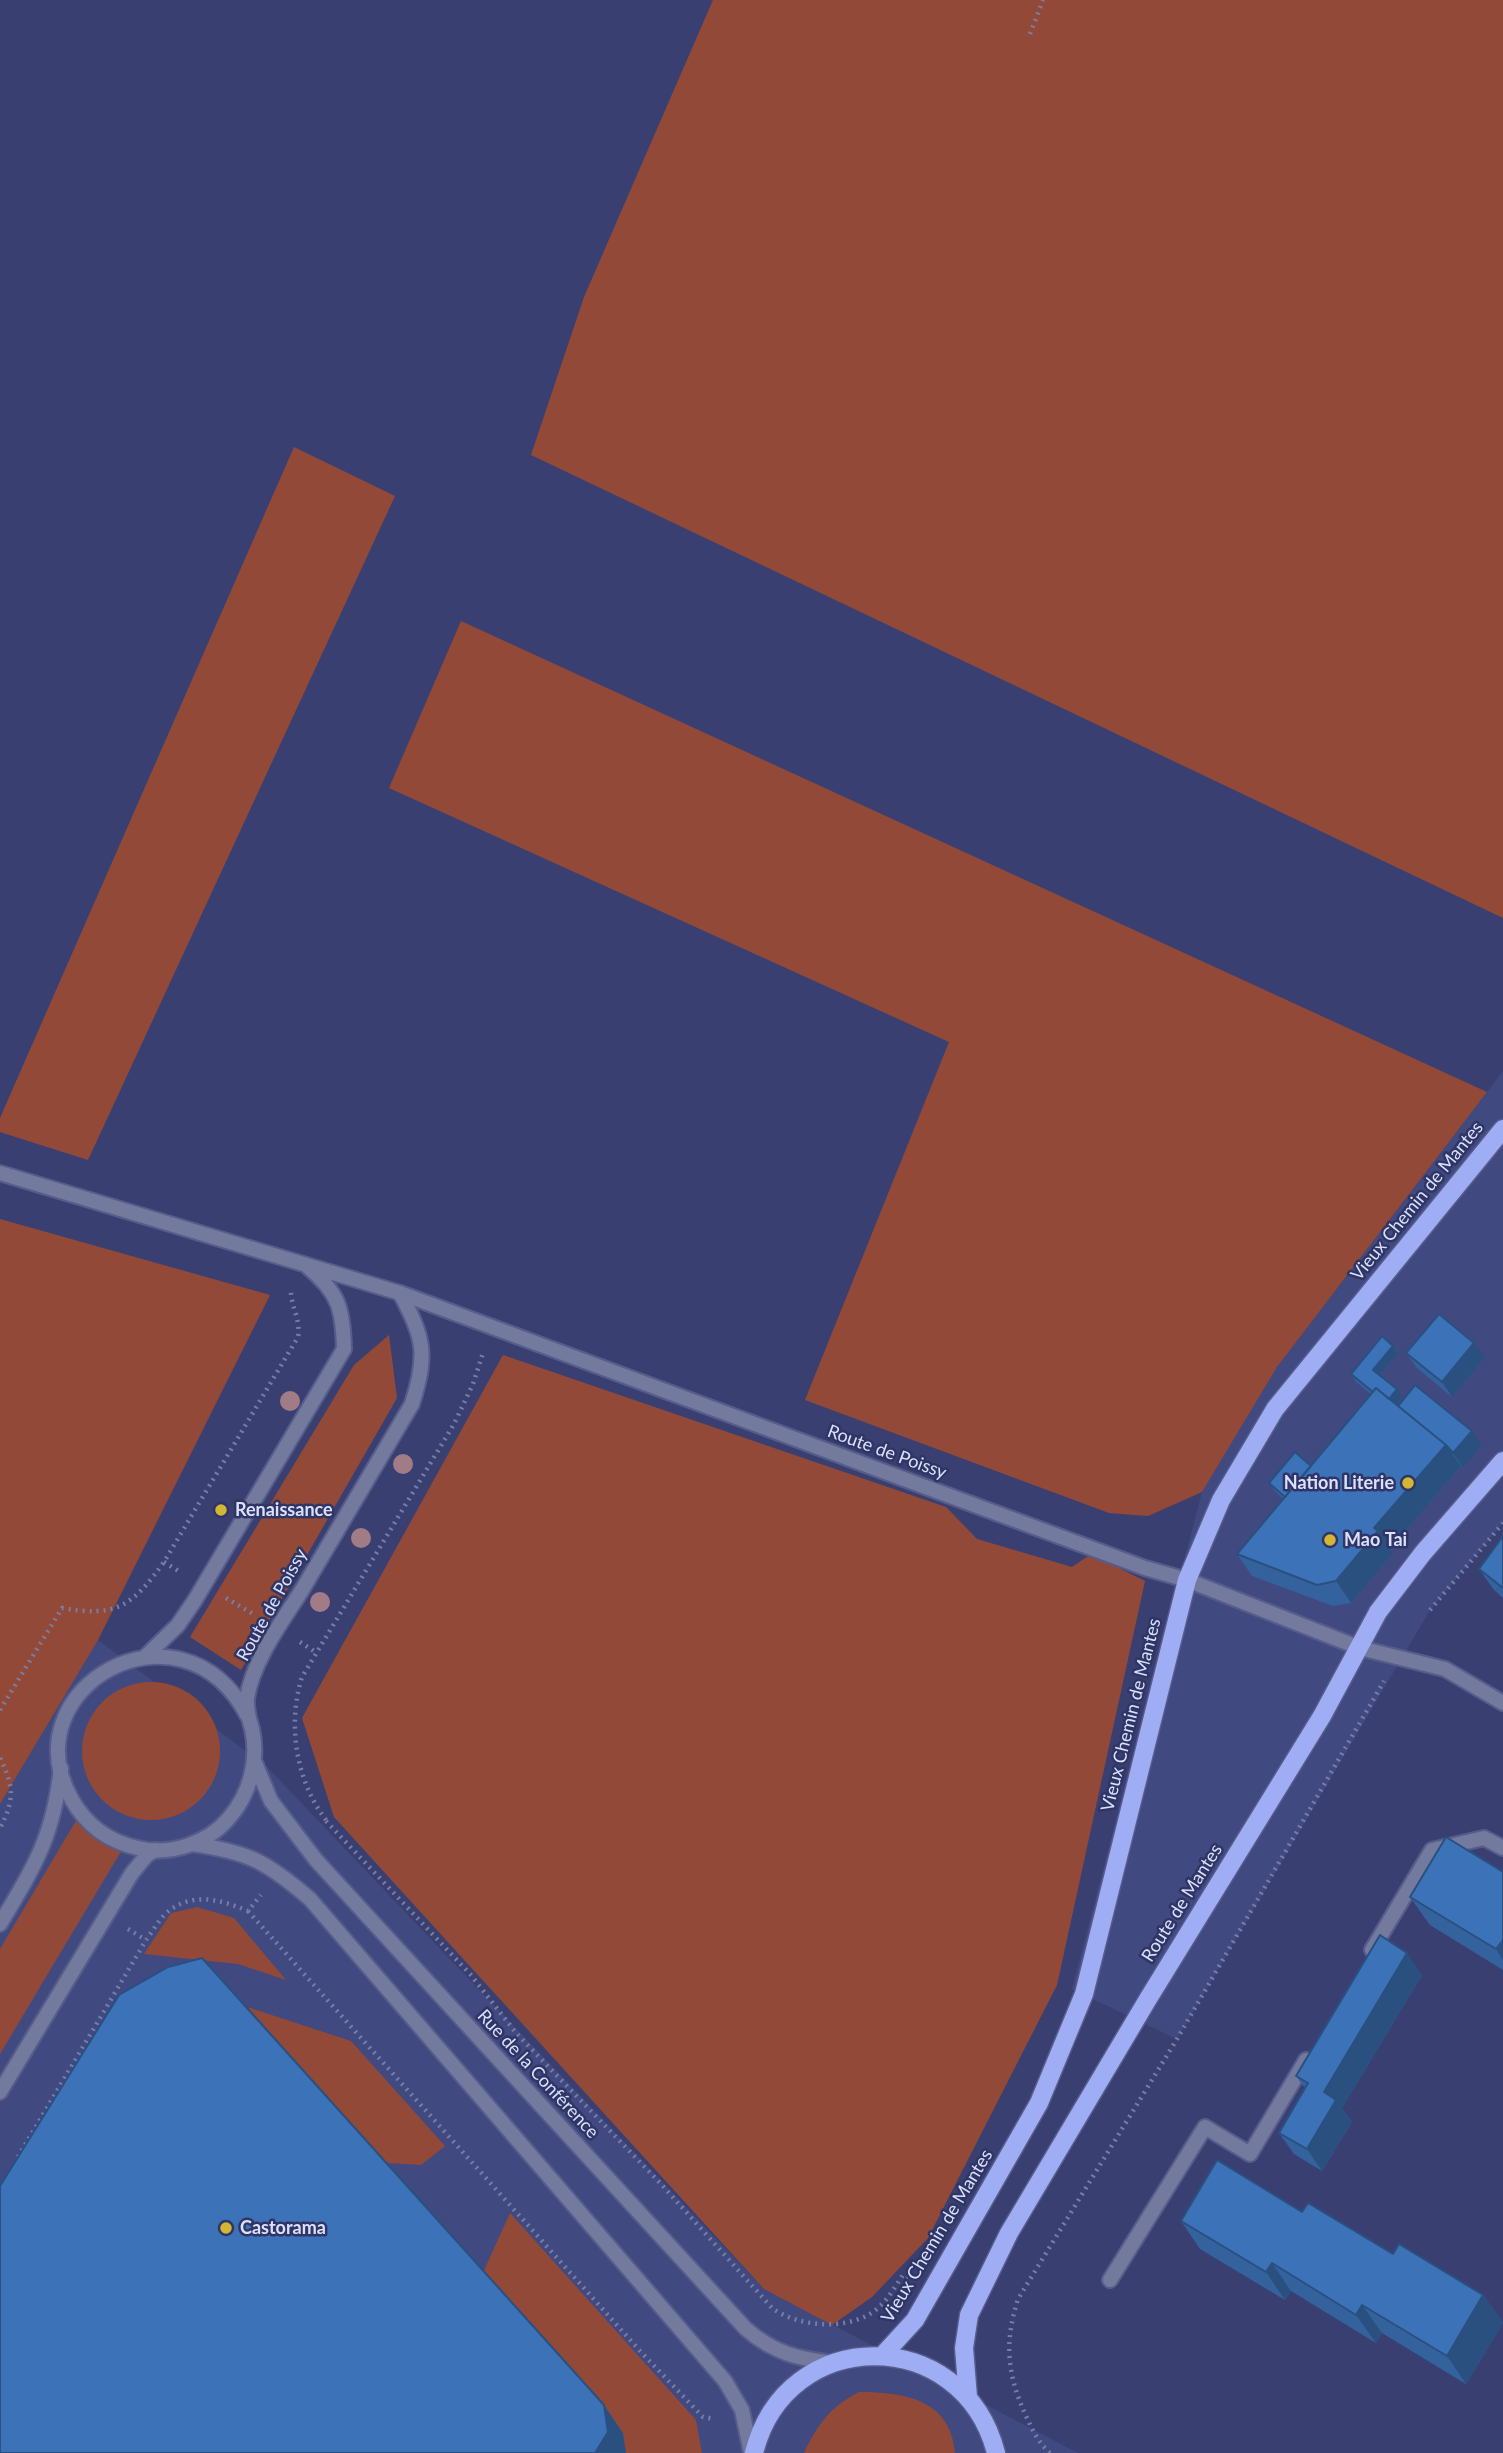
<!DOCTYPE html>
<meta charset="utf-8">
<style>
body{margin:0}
canvas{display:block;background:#394071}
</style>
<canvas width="1503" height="2453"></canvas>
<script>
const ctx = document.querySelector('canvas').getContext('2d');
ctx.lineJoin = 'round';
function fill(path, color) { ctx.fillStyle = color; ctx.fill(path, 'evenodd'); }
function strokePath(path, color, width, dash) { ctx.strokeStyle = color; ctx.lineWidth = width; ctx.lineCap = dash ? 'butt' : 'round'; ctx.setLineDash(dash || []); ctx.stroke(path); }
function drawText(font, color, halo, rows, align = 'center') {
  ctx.font = font + ' Lato,sans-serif'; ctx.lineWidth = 5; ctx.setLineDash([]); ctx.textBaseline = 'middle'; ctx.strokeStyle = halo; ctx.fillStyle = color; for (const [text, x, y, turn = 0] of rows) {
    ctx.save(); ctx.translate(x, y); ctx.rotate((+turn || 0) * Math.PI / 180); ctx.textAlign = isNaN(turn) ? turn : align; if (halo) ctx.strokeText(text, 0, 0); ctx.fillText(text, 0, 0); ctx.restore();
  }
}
const built = new Path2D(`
 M 1503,1071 L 1503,1523 L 1430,1610 L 1177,2039 L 1072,1989 L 1202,1492 L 1277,1367 Z
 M 98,1640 L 268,1768 L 764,2289 L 1078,2453 L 0,2453 L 0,1804 Z`);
const green = new Path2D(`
 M 713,0 L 1503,0 L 1503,918 L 531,455 L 584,297 Z
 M 294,447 L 395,496 L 88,1160 L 0,1132 L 0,1118 Z
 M 461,621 L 1487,1092 L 1277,1367 L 1202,1492 L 1148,1516 L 1109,1513 L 805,1400 L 949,1042 L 389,788 Z
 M 0,1219 L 270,1295 L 98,1640 L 0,1804 Z
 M 389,1335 L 397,1398 L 241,1670 L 190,1637 L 354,1365 Z
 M 503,1355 L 946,1507 L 977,1539 L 1072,1567 L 1091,1554 L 1145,1581 L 1057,1985 L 928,2238 L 872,2297 L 832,2325 L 764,2289 L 334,1817 L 302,1718 Z
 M82 1751a69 69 0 1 1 138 0a69 69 0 1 1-138 0Z
 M 77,1819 L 123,1848 L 0,2054 L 0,1949 Z
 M 197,1907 L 234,1918 L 286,1980 L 238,1964 L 144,1954 L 171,1913 Z
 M 229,2001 L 351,2041 L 445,2146 L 421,2165 L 371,2162 Z
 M 510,2213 L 696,2420 L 702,2453 L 626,2453 L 482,2275 Z
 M 859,2392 C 903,2392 951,2399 955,2453 L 804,2453 C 817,2425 831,2406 859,2392 Z`);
const path = new Path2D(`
 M 1030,34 L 1043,0
 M 164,1562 L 180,1572
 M 226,1598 L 255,1615
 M 1430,1610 L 1503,1523
 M 300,1642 L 317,1653
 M 0,1710 L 62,1608 C 117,1618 133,1605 164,1562 L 298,1337 C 301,1318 290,1306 291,1288
 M 0,1758 C 14,1787 15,1799 0,1828
 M 326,1820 C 296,1781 287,1724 302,1677 L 454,1424 L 473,1384 L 483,1353
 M 326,1821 L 470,1974 L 517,2034 L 662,2185 L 772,2308 C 799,2328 854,2332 880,2306 C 889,2298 896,2285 903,2275 L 909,2278
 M 248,1911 L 640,2351 L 703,2417 L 714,2419
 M 128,1929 L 146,1940
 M 18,2157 L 146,1940 C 153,1931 161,1916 170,1910 C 195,1892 222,1900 248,1911 L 261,1895
 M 1050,2453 C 1038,2442 1033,2431 1026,2416 C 1007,2374 1004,2343 1018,2299 L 1177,2039 L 1384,1681`);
const service = new Path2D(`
 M 1372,1950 L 1432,1850 L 1484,1838 L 1503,1848
 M 1110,2280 L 1205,2127 L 1250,2154 L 1306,2060`);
const minor = new Path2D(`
 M 400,1293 L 1145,1568 L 1187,1580 L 1360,1648 L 1445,1669 L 1503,1703
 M 0,1924 C 35,1865 53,1838 61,1768
 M 0,2092 L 132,1873 L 147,1855 L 156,1850`);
const tertiary = new Path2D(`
 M 0,1173 L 400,1293 C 424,1338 428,1354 412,1404 C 375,1466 338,1528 302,1590 C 282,1622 253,1660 247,1698 C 246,1710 249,1718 252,1729 C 259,1760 250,1794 229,1818 C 208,1843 171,1856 138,1848 C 110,1842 87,1826 72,1800 C 8,1687 181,1591 247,1715
 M 146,1656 L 178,1625 L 195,1600 L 344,1349 C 343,1309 339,1293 308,1267
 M 255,1763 L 271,1801 L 316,1860 L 746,2329 C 774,2353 798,2359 834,2363
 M 192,1844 C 249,1852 267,1862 310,1899 L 725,2381 L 742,2410 L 751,2453`);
const primary = new Path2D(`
 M 882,2356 L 915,2320 L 1039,2103 L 1084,1994 L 1187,1580 L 1221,1500 L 1275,1409 L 1503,1129
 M 968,2397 L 964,2348 L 969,2315 L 1009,2233 L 1148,1999 L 1322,1716 L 1378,1612 L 1423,1553 L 1503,1461
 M 754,2453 C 786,2324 963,2324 996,2453`);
const trees = [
 [290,1401],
 [403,1464],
 [361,1538],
 [320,1602]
];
const wall = new Path2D(`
 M 1393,1346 L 1398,1353 L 1379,1375 L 1402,1397 L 1396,1404 L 1482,1446 L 1463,1468 L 1461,1466 L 1390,1549 L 1393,1553 L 1351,1603 L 1333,1606 L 1252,1576 L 1237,1554 L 1283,1499 L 1274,1490 L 1269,1483 L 1311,1466 L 1371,1394 L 1356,1382 L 1351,1374 Z
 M 1406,1353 L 1485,1358 L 1452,1397 L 1417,1368 Z
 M 1503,1536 L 1503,1598 L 1494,1590 L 1479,1569 Z
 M 1503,1872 L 1503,1970 L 1430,1925 L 1410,1897 Z
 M 1422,1975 L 1342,2108 L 1352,2122 L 1322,2171 L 1294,2154 L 1279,2133 L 1305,2088 L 1296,2076 Z
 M 1181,2221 L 1393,2254 L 1483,2295 L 1503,2323 L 1466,2384 L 1382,2333 L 1376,2343 L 1291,2291 L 1285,2300 L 1200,2249 Z`);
const shadedWall = new Path2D(`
 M 1474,1343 L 1485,1358 L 1452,1397 L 1442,1382 Z
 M 1393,1346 L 1398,1353 L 1378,1377 L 1373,1370 Z
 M 1397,1389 L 1402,1397 L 1391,1410 L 1386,1402 Z
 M 1472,1431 L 1482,1446 L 1463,1468 L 1453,1453 Z
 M 1446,1445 L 1461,1466 L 1390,1549 L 1393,1553 L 1351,1603 L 1336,1581 L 1374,1528 Z
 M 1502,1939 L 1503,1940 L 1503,1960 L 1496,1949 Z
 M 1407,1953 L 1422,1975 L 1342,2108 L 1352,2122 L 1322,2171 L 1307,2149 L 1324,2092 Z
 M 1272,2263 L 1291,2291 L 1285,2300 L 1266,2272 Z
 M 1483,2295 L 1503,2323 L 1466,2384 L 1447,2356 Z
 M 1362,2305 L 1382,2333 L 1376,2343 L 1356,2315 Z
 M 604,2405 L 623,2433 L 626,2453 L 595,2453 Z`);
const building = new Path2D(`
 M 1439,1314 L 1474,1343 L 1442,1382 L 1406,1353 Z
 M 1382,1336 L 1393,1346 L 1373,1370 L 1397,1389 L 1389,1399 L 1376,1388 L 1373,1392 L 1351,1374 Z
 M 1415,1385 L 1472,1431 L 1453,1453 L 1446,1445 L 1398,1406 Z
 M 1376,1388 L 1446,1445 L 1374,1528 L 1378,1531 L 1336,1581 L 1317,1585 L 1237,1554 Z
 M 1295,1452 L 1311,1466 L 1285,1497 L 1269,1483 Z
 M 1503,1536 L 1503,1588 L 1479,1569 Z
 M 1446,1837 L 1503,1872 L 1503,1940 L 1496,1949 L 1410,1897 Z
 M 1380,1935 L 1407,1953 L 1324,2092 L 1336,2100 L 1307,2149 L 1279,2133 L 1308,2083 L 1296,2076 Z
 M 202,1958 L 604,2405 L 608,2432 L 595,2453 L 0,2453 L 0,2186 L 119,1995 L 168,1967 Z
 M 1217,2160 L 1302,2212 L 1308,2203 L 1393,2254 L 1399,2244 L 1483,2295 L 1447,2356 L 1362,2305 L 1356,2315 L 1272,2263 L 1266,2272 L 1181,2221 Z`);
const markers = [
 [1408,1483,7,"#d4b635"],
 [221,1510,7,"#d4b635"],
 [1330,1540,7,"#d4b635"],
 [226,2228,7,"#d4b635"]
];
const streetNames = [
 ["Vieux Chemin de Mantes",1417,1201,-51],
 ["Route de Poissy",887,1452,20],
 ["Route de Poissy",272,1605,-61],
 ["Vieux Chemin de Mantes",1131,1715,-76],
 ["Route de Mantes",1182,1903,-58],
 ["Rue de la Conférence",538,2074,47],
 ["Vieux Chemin de Mantes",937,2236,-59]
];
const poiNames = [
 ["Nation Literie",1394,1483,"right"],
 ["Renaissance",235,1510],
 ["Mao Tai",1344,1540],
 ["Castorama",240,2228]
];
fill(built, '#414981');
fill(green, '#934937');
strokePath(service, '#565d8a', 18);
strokePath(minor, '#565d8a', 18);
strokePath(tertiary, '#565d8a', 18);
strokePath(primary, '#565d8a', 21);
strokePath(path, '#777da7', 4.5, [2, 5]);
strokePath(service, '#737a9e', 14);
strokePath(minor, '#737a9e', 14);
strokePath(tertiary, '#737a9e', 14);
strokePath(primary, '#9fadf4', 18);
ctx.fillStyle = '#a17c87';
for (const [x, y] of trees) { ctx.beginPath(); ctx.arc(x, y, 10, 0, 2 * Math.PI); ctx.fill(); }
fill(wall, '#34629d');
fill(shadedWall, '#2a5080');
fill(building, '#3c72b7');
strokePath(building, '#2a5080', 2);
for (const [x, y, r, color] of markers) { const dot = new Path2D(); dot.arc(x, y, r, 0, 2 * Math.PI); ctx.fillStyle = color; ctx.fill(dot); strokePath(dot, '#2f3565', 2.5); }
drawText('18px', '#dae0fe', '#2f3565', streetNames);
drawText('bold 18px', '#dae0fe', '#2f3565', poiNames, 'left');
</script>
